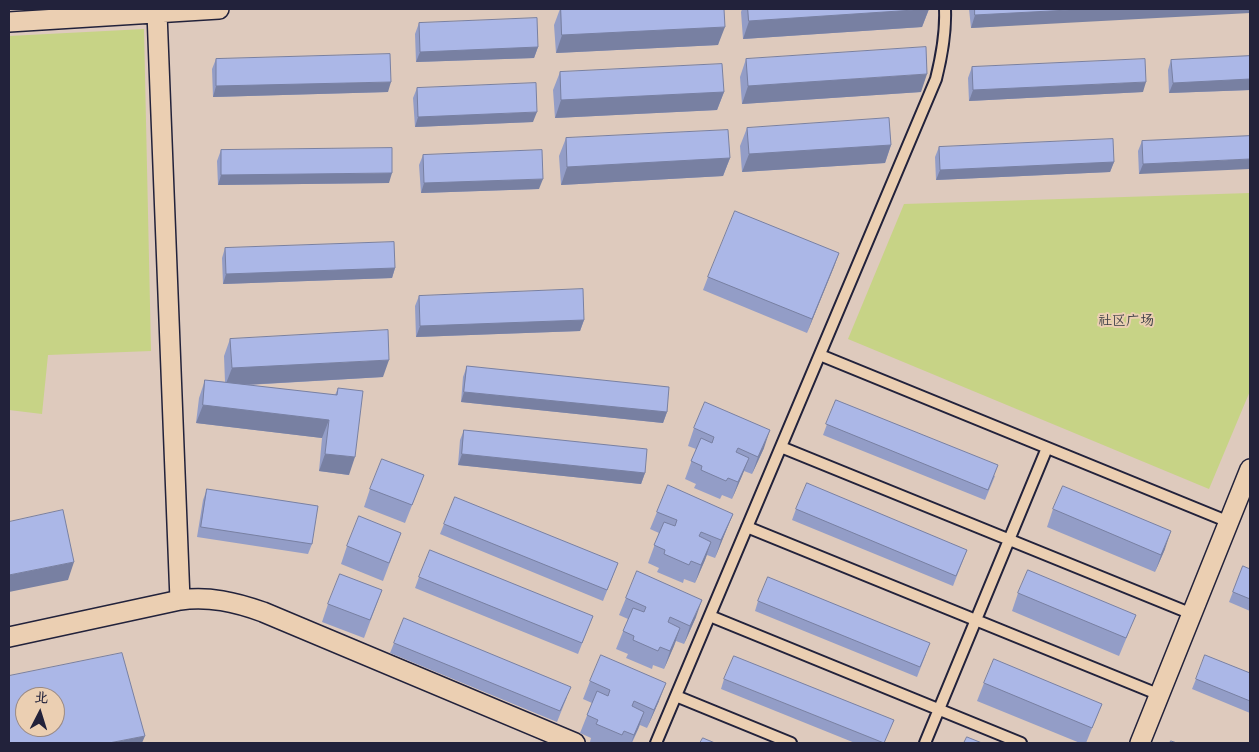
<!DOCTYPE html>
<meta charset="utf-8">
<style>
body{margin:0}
#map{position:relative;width:1259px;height:752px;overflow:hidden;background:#decabd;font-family:Sriracha,"LXGW WenKai TC",sans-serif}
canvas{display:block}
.frame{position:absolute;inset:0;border:10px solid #22223b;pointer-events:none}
.north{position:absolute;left:15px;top:687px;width:50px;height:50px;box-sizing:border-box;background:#ebcfb2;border:1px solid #9b8a82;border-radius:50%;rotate:5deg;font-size:14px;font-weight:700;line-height:20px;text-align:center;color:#22223b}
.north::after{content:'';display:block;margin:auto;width:18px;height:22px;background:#22223b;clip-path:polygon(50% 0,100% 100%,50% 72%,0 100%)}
</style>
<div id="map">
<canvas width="1259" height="752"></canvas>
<div class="frame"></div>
<div class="north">北</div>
</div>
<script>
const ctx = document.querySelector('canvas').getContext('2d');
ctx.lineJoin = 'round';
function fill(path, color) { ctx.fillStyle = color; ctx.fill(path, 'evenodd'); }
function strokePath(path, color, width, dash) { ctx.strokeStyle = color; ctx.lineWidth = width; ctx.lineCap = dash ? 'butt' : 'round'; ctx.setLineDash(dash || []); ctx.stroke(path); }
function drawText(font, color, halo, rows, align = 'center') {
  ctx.font = font + ' Sriracha,"LXGW WenKai TC",sans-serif'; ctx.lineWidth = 4; ctx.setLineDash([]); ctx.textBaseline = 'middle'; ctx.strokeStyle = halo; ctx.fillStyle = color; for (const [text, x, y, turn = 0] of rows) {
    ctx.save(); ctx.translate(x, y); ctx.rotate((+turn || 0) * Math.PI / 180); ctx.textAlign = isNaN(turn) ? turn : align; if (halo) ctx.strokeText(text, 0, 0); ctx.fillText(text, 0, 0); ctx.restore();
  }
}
const green = new Path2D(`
 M 144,29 L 151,351 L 48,355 L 42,414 L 9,410 L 9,36 Z
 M 1250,193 L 1250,391 L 1209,489 L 848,339 L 904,204 Z`);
const service = new Path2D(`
 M 820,355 L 1229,522
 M 781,447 L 1192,614
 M 747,527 L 1160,695
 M 710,616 L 1021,743
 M 676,696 L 791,743
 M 656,743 L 936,79 C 942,55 946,33 945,9
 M 925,743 L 1047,448`);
const minor = new Path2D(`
 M 157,13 L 180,600
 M 9,22 L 219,9
 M 9,637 L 180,600 C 209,596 235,602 263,612 L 575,743
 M 1140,743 L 1250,469`);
const wall = new Path2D(`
 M 560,9 L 724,9 L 718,45 L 556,53 L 554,25 Z
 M 742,9 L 929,9 L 922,27 L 743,39 L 741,12 Z
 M 969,9 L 1250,9 L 971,28 Z
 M 419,23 L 538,47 L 534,58 L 416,62 L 415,34 Z
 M 1250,56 L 1250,90 L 1169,93 L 1168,70 L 1171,60 Z
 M 216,59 L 388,92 L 213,97 L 212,69 Z
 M 746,59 L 921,92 L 742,104 L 740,77 Z
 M 972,67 L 1143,92 L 969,101 L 968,78 Z
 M 560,72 L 724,92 L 717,110 L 555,118 L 553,90 Z
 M 417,88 L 533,122 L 415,127 L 413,98 Z
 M 747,128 L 891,145 L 885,163 L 742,172 L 740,146 Z
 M 1250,136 L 1139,174 L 1138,151 L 1142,141 Z
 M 566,138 L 730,158 L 723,176 L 561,185 L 559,156 Z
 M 939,147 L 1114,162 L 1110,172 L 936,180 L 935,157 Z
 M 221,150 L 389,183 L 218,185 L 217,161 Z
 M 423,155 L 539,189 L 421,193 L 419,165 Z
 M 225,248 L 395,268 L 392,278 L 223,284 L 222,258 Z
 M 839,253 L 807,333 L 703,290 L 708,277 Z
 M 419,296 L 584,320 L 580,331 L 416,337 L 415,306 Z
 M 230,339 L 383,377 L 247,385 L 335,395 L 338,388 L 349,475 L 319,471 L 322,438 L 196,423 L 199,398 L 205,380 L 225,382 L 224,356 Z
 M 467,366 L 667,412 L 663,423 L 461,402 L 463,377 Z
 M 836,400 L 995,476 L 985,500 L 823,435 Z
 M 694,428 L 764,448 L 752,474 L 744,471 L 732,499 L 722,495 L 720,499 L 694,488 L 696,484 L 685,479 L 696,449 L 688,446 Z
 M 464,430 L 645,473 L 641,484 L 458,465 L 460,440 Z
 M 424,475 L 405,523 L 364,507 L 370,489 Z
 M 207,489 L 312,544 L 308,554 L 197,537 L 203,500 Z
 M 796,509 L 967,550 L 953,586 L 792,520 Z
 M 1053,509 L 1165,549 L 1155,572 L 1047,527 Z
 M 657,512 L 733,514 L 726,531 L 715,558 L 707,555 L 695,583 L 684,579 L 683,583 L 657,572 L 659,568 L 648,563 L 659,533 L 650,529 Z
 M 444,524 L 618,563 L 603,601 L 440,534 Z
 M 401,533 L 383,581 L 341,564 L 347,546 Z
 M 1243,566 L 1250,569 L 1250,611 L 1229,602 Z
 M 419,577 L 593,616 L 578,654 L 415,588 Z
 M 382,590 L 364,638 L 322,622 L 328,604 Z
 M 1018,593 L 1129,632 L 1119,656 L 1012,611 Z
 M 626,598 L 696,617 L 684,644 L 676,641 L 664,669 L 653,665 L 652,669 L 626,658 L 628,654 L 616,649 L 628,619 L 619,615 Z
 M 758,601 L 926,654 L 917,677 L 755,611 Z
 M 394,643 L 567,697 L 557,722 L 390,653 Z
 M 1250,673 L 1250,713 L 1192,689 L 1196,679 Z
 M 724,679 L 885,743 L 855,743 L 721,689 Z
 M 590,681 L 659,701 L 647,728 L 640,725 L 632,743 L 594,743 L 590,742 L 591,738 L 580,733 L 592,703 L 583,699 Z
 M 984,683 L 1102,704 L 1086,743 L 1080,743 L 977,701 Z`);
const shadedWall = new Path2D(`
 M 929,9 L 922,27 L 743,39 L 749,21 Z
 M 1088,9 L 1250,9 L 1250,13 L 971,28 L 975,15 Z
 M 725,27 L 718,45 L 556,53 L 562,35 Z
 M 538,47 L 534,58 L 416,62 L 420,52 Z
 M 927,74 L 921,92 L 742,104 L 748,86 Z
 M 1250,79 L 1250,90 L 1169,93 L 1173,83 Z
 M 391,82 L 388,92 L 213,97 L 216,86 Z
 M 1146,82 L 1143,92 L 969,101 L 973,90 Z
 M 724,92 L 717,110 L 555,118 L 561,100 Z
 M 537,112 L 533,122 L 415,127 L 418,117 Z
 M 891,145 L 885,163 L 742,172 L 749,154 Z
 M 730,158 L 723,176 L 561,185 L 567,167 Z
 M 1250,159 L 1250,169 L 1139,174 L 1143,164 Z
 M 1114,162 L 1110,172 L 936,180 L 940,170 Z
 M 392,173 L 389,183 L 218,185 L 221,175 Z
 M 543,179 L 539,189 L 421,193 L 424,183 Z
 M 839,253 L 834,267 L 807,333 L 812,319 Z
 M 395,268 L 392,278 L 223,284 L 226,274 Z
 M 584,320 L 580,331 L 416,337 L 420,326 Z
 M 389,360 L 383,377 L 225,386 L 232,368 Z
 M 464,392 L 667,412 L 663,423 L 461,402 Z
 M 203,405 L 329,420 L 322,438 L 196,423 Z
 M 770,430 L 764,448 L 752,474 L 758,457 Z
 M 325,454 L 355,457 L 349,475 L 319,471 Z
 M 462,454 L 645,473 L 641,484 L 458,465 Z
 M 749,458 L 742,476 L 732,499 L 738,482 Z
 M 733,514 L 726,531 L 715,558 L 721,540 Z
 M 1171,531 L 1165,549 L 1155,572 L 1161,555 Z
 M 711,542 L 705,560 L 695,583 L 701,565 Z
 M 74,562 L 68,580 L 9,592 L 9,575 Z
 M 702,600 L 696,617 L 684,644 L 690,626 Z
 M 680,628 L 674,646 L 664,669 L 670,651 Z
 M 666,683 L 659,701 L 647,728 L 654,710 Z
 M 644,712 L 638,729 L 631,743 L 634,735 Z
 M 145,736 L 142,743 L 109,743 Z`);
const building = new Path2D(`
 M 561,9 L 724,9 L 725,27 L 562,35 Z
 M 748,9 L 929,9 L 749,21 Z
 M 975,9 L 1088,9 L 975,15 Z
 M 537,18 L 538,47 L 420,52 L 419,23 Z
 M 926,47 L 927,74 L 748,86 L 746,59 Z
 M 390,54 L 391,82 L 216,86 L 216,59 Z
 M 1250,56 L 1250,79 L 1173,83 L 1171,60 Z
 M 1145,59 L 1146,82 L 973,90 L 972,67 Z
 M 722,64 L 724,92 L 561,100 L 560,72 Z
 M 536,83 L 537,112 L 418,117 L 417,88 Z
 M 889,118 L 891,145 L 749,154 L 747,128 Z
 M 728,130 L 730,158 L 567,167 L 566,138 Z
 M 1250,136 L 1250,159 L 1143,164 L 1142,141 Z
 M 1113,139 L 1114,162 L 940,170 L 939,147 Z
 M 392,148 L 392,173 L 221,175 L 221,150 Z
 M 542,150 L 543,179 L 424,183 L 423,155 Z
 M 735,211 L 839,253 L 812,319 L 708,277 Z
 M 394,242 L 395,268 L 226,274 L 225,248 Z
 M 583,289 L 584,320 L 420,326 L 419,296 Z
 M 388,330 L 389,360 L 232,368 L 230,339 Z
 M 467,366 L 669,387 L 667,412 L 464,392 Z
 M 205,380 L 337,395 L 338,388 L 363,391 L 355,457 L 325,454 L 329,420 L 203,405 Z
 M 836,400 L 998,465 L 988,490 L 826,424 Z
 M 705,402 L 770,430 L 758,457 L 738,448 L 736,452 L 749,458 L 738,482 L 728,478 L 726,481 L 701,470 L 702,466 L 691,461 L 701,438 L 712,443 L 714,437 L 694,428 Z
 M 464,430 L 647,449 L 645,473 L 462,454 Z
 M 382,459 L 424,475 L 412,505 L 370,489 Z
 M 807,483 L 967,550 L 956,576 L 796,509 Z
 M 668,485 L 733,514 L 721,540 L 701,532 L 699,536 L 711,542 L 701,565 L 691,561 L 689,565 L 664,554 L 665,550 L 654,545 L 664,522 L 675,526 L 677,520 L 657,512 Z
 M 1063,486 L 1171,531 L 1161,555 L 1053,509 Z
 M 207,489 L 318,506 L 312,544 L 201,527 Z
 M 455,497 L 618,563 L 607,590 L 444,524 Z
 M 63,510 L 74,562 L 9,575 L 9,522 Z
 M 359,516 L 401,533 L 389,563 L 347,546 Z
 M 430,550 L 593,616 L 582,643 L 419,577 Z
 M 1243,566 L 1250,569 L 1250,599 L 1233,592 Z
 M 1028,570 L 1136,615 L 1126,638 L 1018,593 Z
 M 637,571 L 702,600 L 690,626 L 670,617 L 668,622 L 680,628 L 670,651 L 660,647 L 658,651 L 633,640 L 634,636 L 623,631 L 633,608 L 644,612 L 646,607 L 626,598 Z
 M 340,574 L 382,590 L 370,620 L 328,604 Z
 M 768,577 L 930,643 L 920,667 L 758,601 Z
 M 404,618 L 571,687 L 560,711 L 394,643 Z
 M 122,653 L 145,736 L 109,743 L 9,743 L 9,676 ZM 25,697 L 55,697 L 55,727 L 25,727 Z
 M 601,655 L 666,683 L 654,710 L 634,701 L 632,706 L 644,712 L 634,735 L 624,731 L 622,735 L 596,724 L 598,720 L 587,715 L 597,691 L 608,696 L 610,690 L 590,681 Z
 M 1205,655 L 1250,673 L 1250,701 L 1196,679 Z
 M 734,656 L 894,720 L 884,743 L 724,679 Z
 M 994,659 L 1102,704 L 1092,728 L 984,683 Z
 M 967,737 L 982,743 L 964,743 Z
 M 703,738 L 715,743 L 700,743 Z
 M 1171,741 L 1177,743 L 1170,743 Z`);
const parkNames = [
 ["社区广场",1126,321]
];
fill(green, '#c7d386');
strokePath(service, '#22223b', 14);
strokePath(minor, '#22223b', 22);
strokePath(service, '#ebcfb2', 10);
strokePath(minor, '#ebcfb2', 19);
fill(wall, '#939dc7');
fill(shadedWall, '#7880a2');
fill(building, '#abb7e7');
strokePath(building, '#7880a2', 1);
drawText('14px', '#3b3d46', '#ebcfb2', parkNames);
</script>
